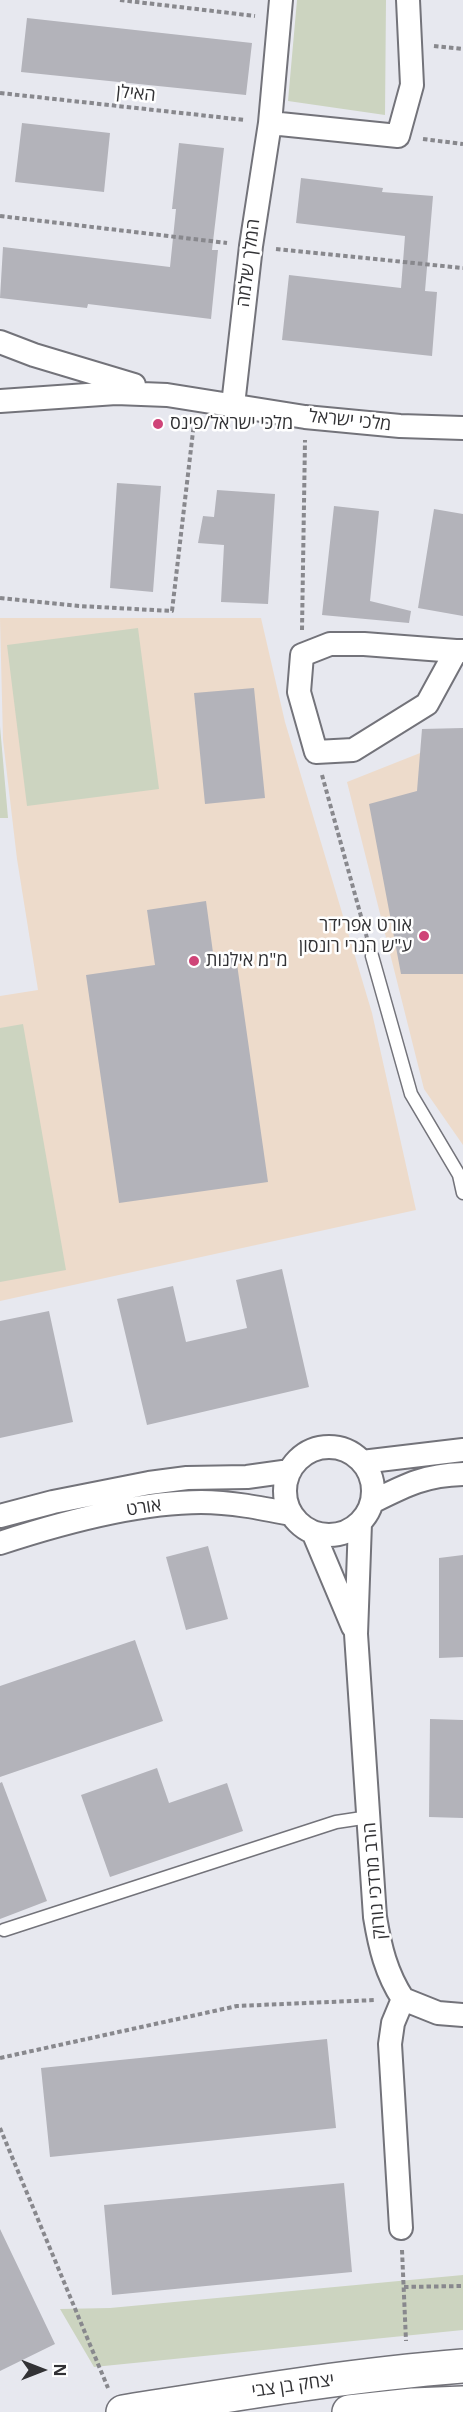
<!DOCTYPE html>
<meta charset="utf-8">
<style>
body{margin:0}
#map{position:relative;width:463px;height:2412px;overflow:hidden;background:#e7e8ef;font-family:"Open Sans",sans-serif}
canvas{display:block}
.north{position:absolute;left:12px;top:2340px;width:60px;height:60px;-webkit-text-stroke:4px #fff;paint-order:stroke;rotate:90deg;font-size:16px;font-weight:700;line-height:24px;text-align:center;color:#323235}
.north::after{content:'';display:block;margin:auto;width:21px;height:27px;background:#323235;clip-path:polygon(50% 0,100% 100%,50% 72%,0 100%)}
</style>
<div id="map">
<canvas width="463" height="2412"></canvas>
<div class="north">N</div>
</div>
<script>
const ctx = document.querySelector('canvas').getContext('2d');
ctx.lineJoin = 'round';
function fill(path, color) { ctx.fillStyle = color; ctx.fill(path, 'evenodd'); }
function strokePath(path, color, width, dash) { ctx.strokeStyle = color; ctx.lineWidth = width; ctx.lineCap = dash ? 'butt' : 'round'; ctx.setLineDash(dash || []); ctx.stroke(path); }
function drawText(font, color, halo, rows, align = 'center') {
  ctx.font = font + ' "Open Sans",Heebo,sans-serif'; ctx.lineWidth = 5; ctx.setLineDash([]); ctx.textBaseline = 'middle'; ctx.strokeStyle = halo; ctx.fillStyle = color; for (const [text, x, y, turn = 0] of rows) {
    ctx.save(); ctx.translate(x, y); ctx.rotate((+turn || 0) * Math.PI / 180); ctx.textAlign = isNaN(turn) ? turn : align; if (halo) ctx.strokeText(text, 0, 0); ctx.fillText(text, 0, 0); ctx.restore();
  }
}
const education = new Path2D(`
 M 0,618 L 261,618 L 285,722 L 372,1013 L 416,1210 L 0,1301 L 0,996 L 38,990 L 17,859 L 3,740 Z
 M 463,736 L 463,1145 L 424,1089 L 347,782 Z`);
const green = new Path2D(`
 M 297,0 L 386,0 L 385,115 L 288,101 Z
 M 138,628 L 159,789 L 27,806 L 7,645 Z
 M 0,726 L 8,818 L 0,818 Z
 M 23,1024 L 66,1270 L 0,1282 L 0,1028 Z
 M 463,2275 L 463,2330 L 94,2367 L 60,2309 L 110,2308 Z`);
const building = new Path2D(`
 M 27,18 L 252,43 L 246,95 L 21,72 Z
 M 22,123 L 110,133 L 104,192 L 15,182 Z
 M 179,143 L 224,148 L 212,250 L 218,250 L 211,319 L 88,304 L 87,308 L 0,298 L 3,247 L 170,267 L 176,209 L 172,209 Z
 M 301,178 L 383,188 L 382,192 L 433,196 L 425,291 L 437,292 L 432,356 L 282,340 L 289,275 L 401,288 L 405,236 L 296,223 Z
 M 117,483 L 161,486 L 153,592 L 110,588 Z
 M 217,490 L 275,494 L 268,604 L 221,602 L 224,545 L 198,543 L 203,516 L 214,517 Z
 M 334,506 L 379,511 L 370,601 L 411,611 L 409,623 L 322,615 Z
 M 434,509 L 463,514 L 463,616 L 418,608 Z
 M 254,688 L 265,798 L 205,804 L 194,693 Z
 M 463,728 L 463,974 L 401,974 L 369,804 L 417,791 L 422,729 Z
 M 206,901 L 214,960 L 236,957 L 268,1182 L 119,1203 L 86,975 L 155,965 L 147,910 Z
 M 282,1269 L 309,1387 L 147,1425 L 117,1299 L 173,1286 L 186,1342 L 247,1328 L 236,1280 Z
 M 49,1311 L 73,1422 L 0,1438 L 0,1321 Z
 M 208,1546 L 228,1619 L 186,1630 L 166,1557 Z
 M 463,1555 L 463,1657 L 439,1658 L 439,1558 Z
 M 135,1640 L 163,1721 L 0,1777 L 0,1686 Z
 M 430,1719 L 463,1720 L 463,1818 L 429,1817 Z
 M 157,1768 L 169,1803 L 227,1783 L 243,1831 L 110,1877 L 81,1795 Z
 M 2,1782 L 47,1901 L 0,1919 L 0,1783 Z
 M 327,2039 L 336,2128 L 50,2157 L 41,2068 Z
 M 344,2183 L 352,2272 L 112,2295 L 104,2205 Z
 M 0,2229 L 55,2344 L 0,2371 Z`);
const path = new Path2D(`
 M 120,0 L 255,16
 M 434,46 L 463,49
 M 0,93 L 245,120
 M 423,139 L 463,144
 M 0,216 L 227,243
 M 276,249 L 463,268
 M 0,598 L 79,606 L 172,611 L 194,423
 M 302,630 L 305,440
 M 322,775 L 367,938
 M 0,2058 L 237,2006 L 375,2000
 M 0,2128 L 108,2388
 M 402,2250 L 406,2341
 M 404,2287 L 463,2286`);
const lane = new Path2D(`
 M 372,956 L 411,1094 L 459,1175 L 463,1193
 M 4,1930 L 336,1822 L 369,1817`);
const street = new Path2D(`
 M 270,123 L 398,136 L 412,85 L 408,0
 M 0,342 L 34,355 L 134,385
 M 0,401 L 116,393 L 167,395 L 305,417 L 400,426 L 463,428
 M 233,405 L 251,246 L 270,123 L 281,0
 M 456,651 L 427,704 L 353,750 L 316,752 L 299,692 L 302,655 L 330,644 L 364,644 L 456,651 L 463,651
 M285 1491a44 44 0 1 1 88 0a44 44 0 1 1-88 0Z
 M 362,1462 L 463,1450
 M 372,1502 C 406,1485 425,1475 463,1474
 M 0,1516 L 53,1502 L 149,1483 L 187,1478 L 247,1477 L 290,1471
 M 360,1523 L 356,1634 L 375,1917 C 380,1947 386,1973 403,1999 L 393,2023 L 390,2044 L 401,2228
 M 313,1532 L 353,1627
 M 0,1543 C 61,1523 136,1502 201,1502 C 231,1502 261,1508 291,1514
 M 403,1999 L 438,2013 L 463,2015`);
const secondary = new Path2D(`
 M 123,2412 C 236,2394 349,2375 463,2366
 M 349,2412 L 413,2405 L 463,2403`);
const markers = [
 [158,424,6,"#cf4478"],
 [424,936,6,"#cf4478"],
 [194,961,6,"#cf4478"]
];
const streetNames = [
 ["האילן",136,94,6],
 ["המלך שלמה",249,263,-83],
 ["מלכי ישראל",350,421,6],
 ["אורט",144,1508,-9],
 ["הרב מרדכי נורוק",375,1881,-95],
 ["יצחק בן צבי",293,2386,-8]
];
const poiNames = [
 ["מלכי ישראל/פינס",170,424],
 ["אורט אפרידר",412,926,"right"],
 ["ע\"ש הנרי רונסון",412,947,"right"],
 ["מ\"מ אילנות",206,961]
];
fill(education, '#eddbcb');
fill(green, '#ccd4c0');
fill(building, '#b3b3ba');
strokePath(lane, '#73737a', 15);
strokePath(street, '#73737a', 26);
strokePath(secondary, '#73737a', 36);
strokePath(path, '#88888d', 4, [4.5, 3]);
strokePath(lane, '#fff', 12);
strokePath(street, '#fff', 22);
strokePath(secondary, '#fff', 33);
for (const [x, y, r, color] of markers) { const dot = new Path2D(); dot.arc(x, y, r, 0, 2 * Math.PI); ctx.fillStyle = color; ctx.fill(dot); strokePath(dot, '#fff', 2); }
drawText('18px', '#323235', '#fff', streetNames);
drawText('18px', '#323235', '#fff', poiNames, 'left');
</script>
